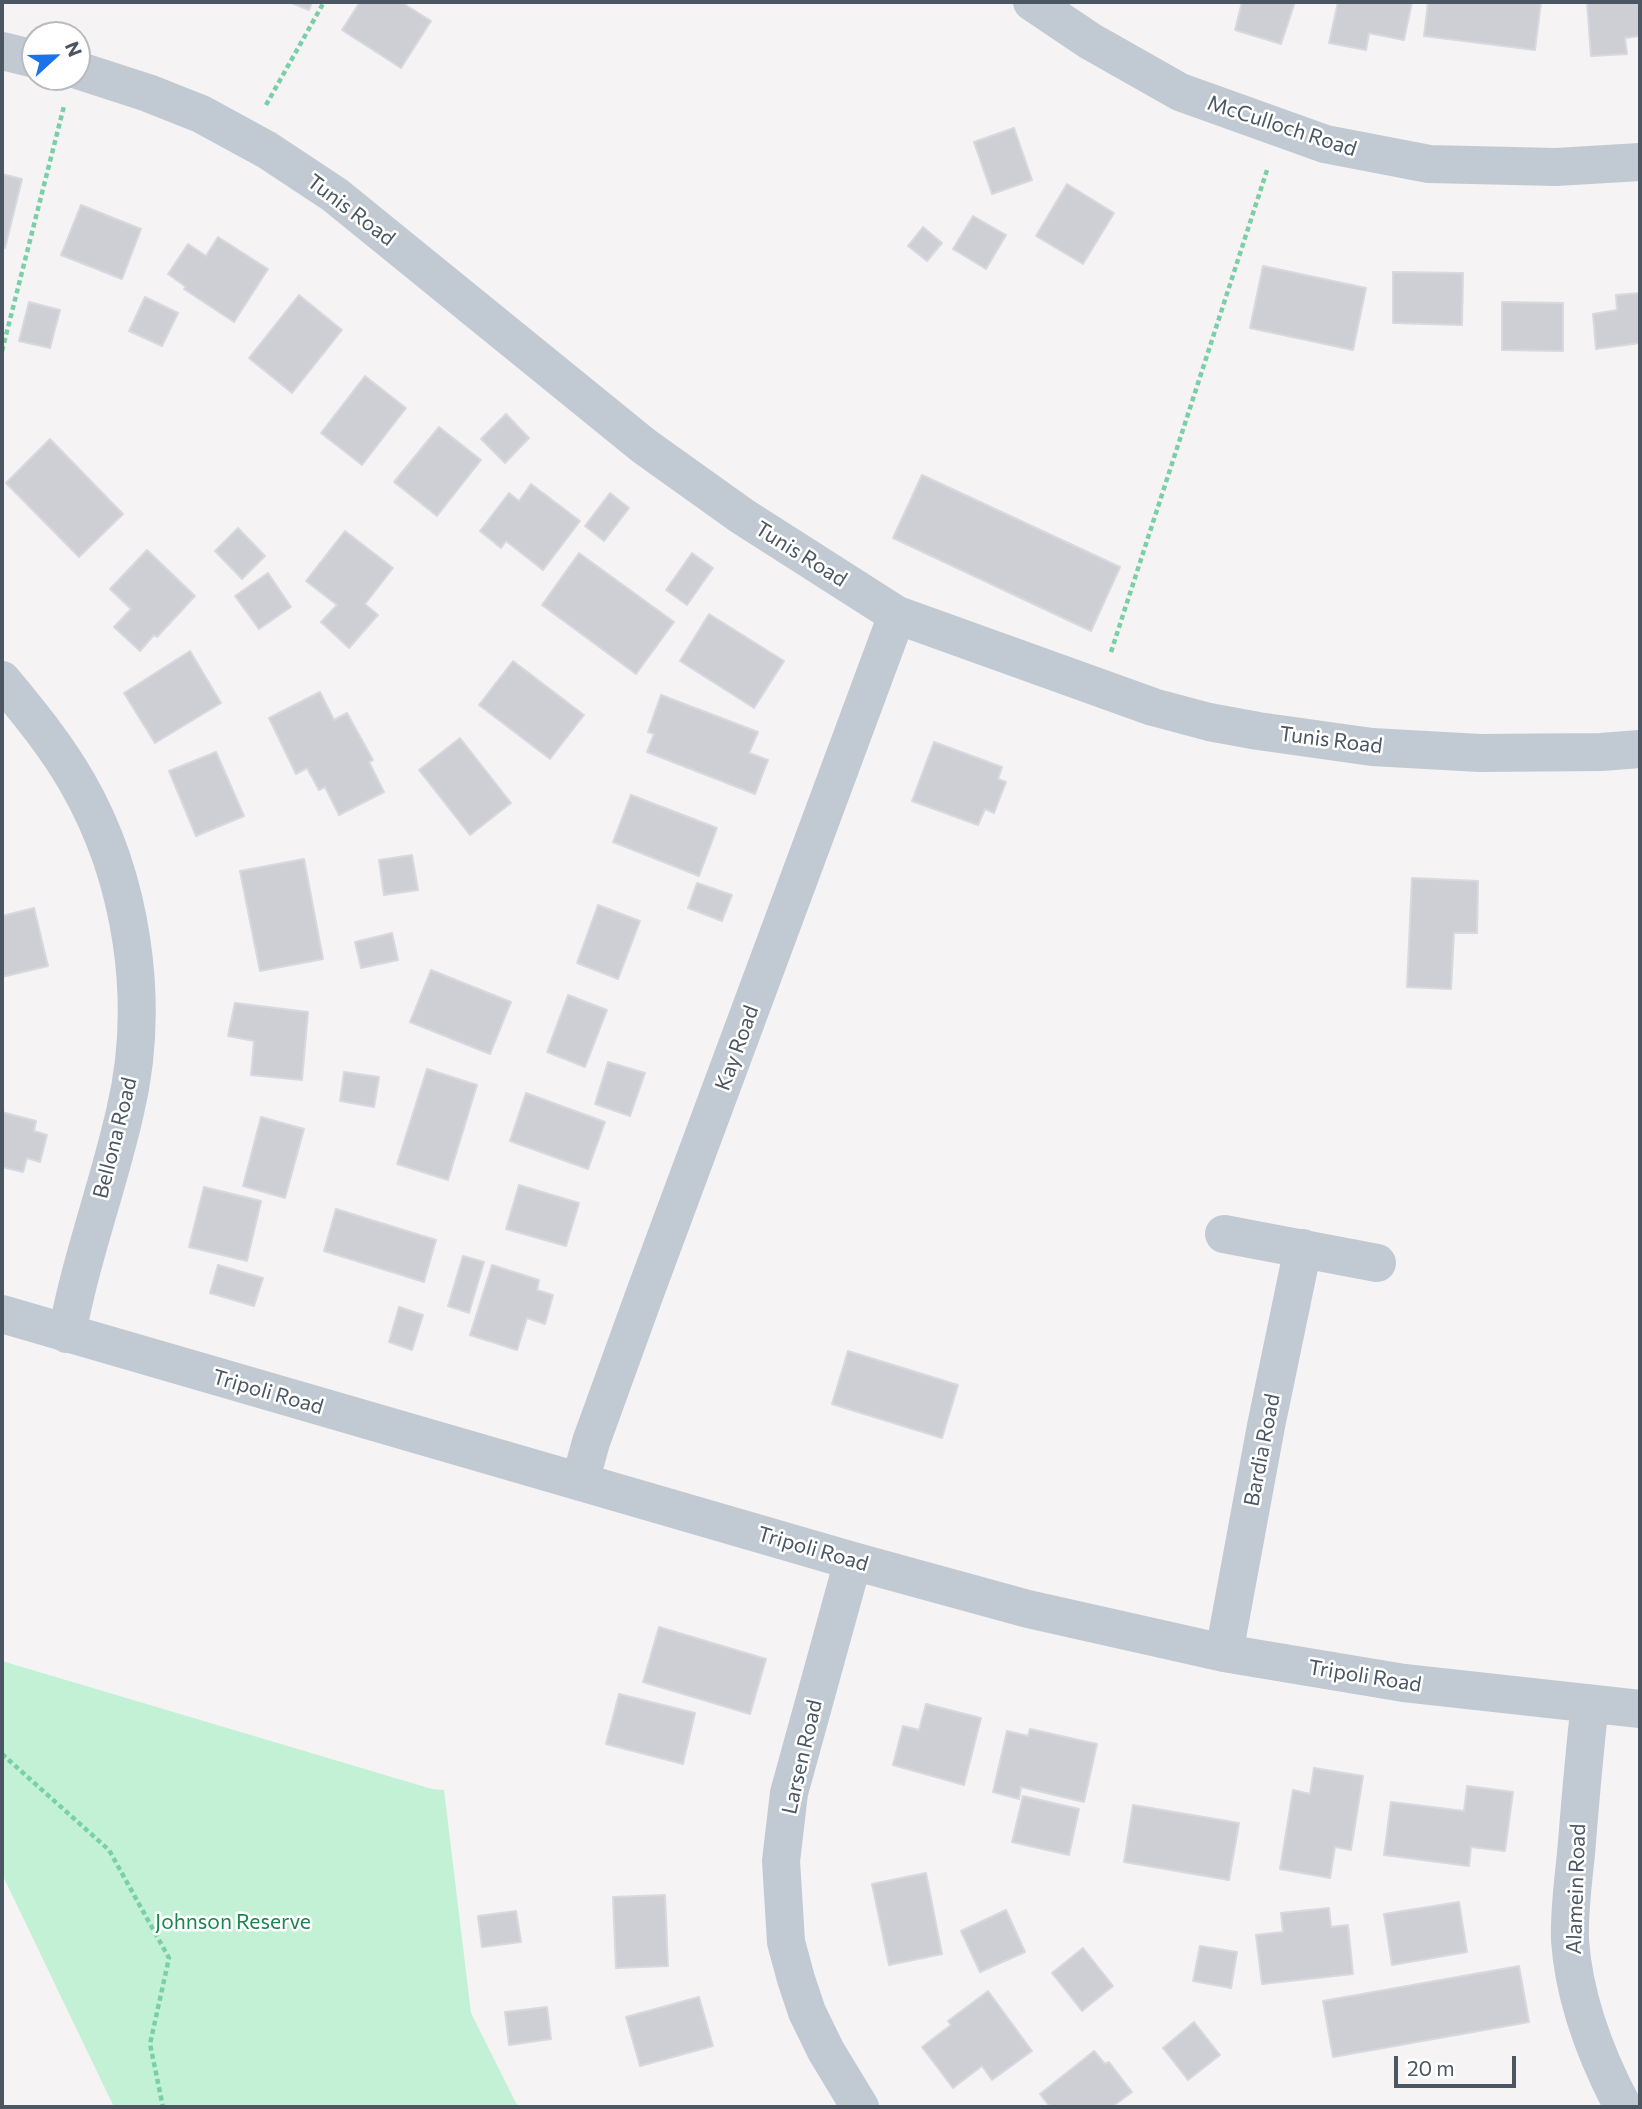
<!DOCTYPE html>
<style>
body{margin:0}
#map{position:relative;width:1642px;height:2109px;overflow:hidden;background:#f5f3f3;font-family:Commissioner,sans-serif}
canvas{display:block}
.frame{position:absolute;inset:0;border:4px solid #4a5661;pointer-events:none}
.north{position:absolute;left:21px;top:21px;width:70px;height:70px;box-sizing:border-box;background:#fff;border:2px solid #b7bbc0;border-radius:50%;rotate:68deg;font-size:19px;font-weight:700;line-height:28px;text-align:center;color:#4a5661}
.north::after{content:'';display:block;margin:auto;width:24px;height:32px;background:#1a73e8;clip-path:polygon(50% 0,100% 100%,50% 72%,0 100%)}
.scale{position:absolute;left:1394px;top:2056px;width:122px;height:32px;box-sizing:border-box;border:4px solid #4a5661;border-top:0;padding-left:9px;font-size:21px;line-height:24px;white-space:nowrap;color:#4a5661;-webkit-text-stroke:5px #fff;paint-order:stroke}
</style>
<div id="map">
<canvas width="1642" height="2109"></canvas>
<div class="frame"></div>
<div class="north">N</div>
<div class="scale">20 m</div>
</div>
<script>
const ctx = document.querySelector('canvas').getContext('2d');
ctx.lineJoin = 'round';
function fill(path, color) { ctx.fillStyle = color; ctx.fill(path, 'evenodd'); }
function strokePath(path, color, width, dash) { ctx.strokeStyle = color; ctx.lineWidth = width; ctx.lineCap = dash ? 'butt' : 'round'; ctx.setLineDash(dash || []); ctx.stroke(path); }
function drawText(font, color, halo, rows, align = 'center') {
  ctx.font = font + ' Commissioner,sans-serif'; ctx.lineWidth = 5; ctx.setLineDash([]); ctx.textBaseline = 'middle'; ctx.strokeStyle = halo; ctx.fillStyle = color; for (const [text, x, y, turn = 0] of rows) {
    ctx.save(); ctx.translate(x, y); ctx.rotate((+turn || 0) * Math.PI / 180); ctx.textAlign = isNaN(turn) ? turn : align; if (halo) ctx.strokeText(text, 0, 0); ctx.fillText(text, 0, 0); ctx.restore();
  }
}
const green = new Path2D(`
 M 2,1661 L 432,1789 L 444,1790 L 471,2013 L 518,2107 L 114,2107 L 2,1874 Z`);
const building = new Path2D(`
 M 289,2 L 312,2 L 309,10 Z
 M 360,2 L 401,2 L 431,21 L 401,68 L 342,30 Z
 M 1242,2 L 1295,2 L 1281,44 L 1235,30 Z
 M 1338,2 L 1412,2 L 1404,40 L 1369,33 L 1366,50 L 1329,43 Z
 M 1428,2 L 1541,2 L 1535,50 L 1424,36 Z
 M 1587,2 L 1640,2 L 1640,36 L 1625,38 L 1627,54 L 1591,56 Z
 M 1014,128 L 1032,180 L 992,194 L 974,142 Z
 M 2,174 L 22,179 L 5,248 L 2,247 Z
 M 1067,184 L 1114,213 L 1083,264 L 1036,236 Z
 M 81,205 L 141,229 L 122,279 L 61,255 Z
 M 973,216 L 1006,235 L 986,269 L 953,249 Z
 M 923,227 L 942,243 L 927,261 L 908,246 Z
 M 218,237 L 268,269 L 234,322 L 184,289 L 186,287 L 168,274 L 188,244 L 206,256 Z
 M 1263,266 L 1366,288 L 1353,350 L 1250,328 Z
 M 1393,272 L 1463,273 L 1462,325 L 1393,323 Z
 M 1640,293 L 1640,343 L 1596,349 L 1593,314 L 1617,310 L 1616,295 Z
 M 299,295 L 342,330 L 292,393 L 249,358 Z
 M 145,297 L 178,313 L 162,346 L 129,331 Z
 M 29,302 L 60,310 L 50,348 L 19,341 Z
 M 1502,302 L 1563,303 L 1563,351 L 1502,350 Z
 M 365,376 L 406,408 L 362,465 L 321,433 Z
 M 506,414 L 529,438 L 505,463 L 481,439 Z
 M 439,427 L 481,460 L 437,516 L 394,482 Z
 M 50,439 L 123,514 L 79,557 L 6,483 Z
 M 922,475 L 1120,567 L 1091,631 L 893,538 Z
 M 531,484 L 580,521 L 543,570 L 506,541 L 501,548 L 480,531 L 509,493 L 519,501 Z
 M 610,493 L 629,508 L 604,541 L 585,526 Z
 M 238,528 L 265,556 L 242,579 L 215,551 Z
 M 345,531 L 393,568 L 365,604 L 378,615 L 349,648 L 321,622 L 337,605 L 306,581 Z
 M 147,550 L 195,596 L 157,637 L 154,635 L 140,651 L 114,627 L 131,609 L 110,589 Z
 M 579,553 L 674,622 L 636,674 L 542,605 Z
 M 692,553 L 713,568 L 687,605 L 666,590 Z
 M 268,573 L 291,607 L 259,629 L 235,596 Z
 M 709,614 L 784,661 L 754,708 L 680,661 Z
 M 190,651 L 221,703 L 155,743 L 124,693 Z
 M 513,661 L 584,715 L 550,759 L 479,705 Z
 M 320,692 L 334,720 L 347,713 L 373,760 L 369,762 L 384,792 L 339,815 L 325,787 L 319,790 L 307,768 L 296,774 L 269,718 Z
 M 661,695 L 758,732 L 749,753 L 768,760 L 755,794 L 647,752 L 654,734 L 648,732 Z
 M 460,738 L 511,803 L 470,835 L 419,770 Z
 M 934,742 L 1002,767 L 998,779 L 1006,782 L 994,813 L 985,809 L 978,825 L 912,801 Z
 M 216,752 L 244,816 L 196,836 L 169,771 Z
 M 631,795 L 717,828 L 699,876 L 613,842 Z
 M 412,855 L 418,890 L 384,895 L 379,860 Z
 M 304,859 L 323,959 L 260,971 L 240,871 Z
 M 1412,878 L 1478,881 L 1477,933 L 1454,933 L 1451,989 L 1407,987 Z
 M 697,883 L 732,895 L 722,921 L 688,908 Z
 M 598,905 L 640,921 L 618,979 L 577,963 Z
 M 34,908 L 48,966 L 2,977 L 2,916 Z
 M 392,933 L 398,960 L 361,968 L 355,942 Z
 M 431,970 L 511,1002 L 490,1054 L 410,1022 Z
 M 568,995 L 607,1010 L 585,1067 L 547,1052 Z
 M 235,1003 L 308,1012 L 302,1080 L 251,1075 L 254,1041 L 228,1036 Z
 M 608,1062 L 645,1073 L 630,1116 L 595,1104 Z
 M 427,1069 L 477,1085 L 448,1180 L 397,1164 Z
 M 344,1072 L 379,1077 L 374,1107 L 340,1101 Z
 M 526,1093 L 605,1122 L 588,1169 L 510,1141 Z
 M 2,1112 L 36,1121 L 34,1131 L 47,1135 L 40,1162 L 27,1158 L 23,1172 L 2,1167 Z
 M 261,1117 L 304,1129 L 285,1198 L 243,1186 Z
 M 519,1185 L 579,1203 L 566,1246 L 506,1229 Z
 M 204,1187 L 261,1201 L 247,1261 L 189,1247 Z
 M 336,1209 L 436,1240 L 424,1282 L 324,1251 Z
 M 463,1256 L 484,1262 L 469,1313 L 448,1306 Z
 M 218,1265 L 263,1278 L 254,1306 L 210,1293 Z
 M 492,1265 L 539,1280 L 537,1290 L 553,1295 L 545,1324 L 527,1318 L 517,1350 L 470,1335 Z
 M 399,1307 L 423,1315 L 412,1350 L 389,1342 Z
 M 848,1351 L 958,1385 L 942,1438 L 832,1404 Z
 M 659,1627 L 766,1659 L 750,1714 L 643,1682 Z
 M 619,1694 L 695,1713 L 683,1764 L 606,1744 Z
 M 926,1704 L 981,1718 L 964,1785 L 893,1765 L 903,1726 L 919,1730 Z
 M 1030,1729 L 1097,1744 L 1084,1802 L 1021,1787 L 1019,1799 L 993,1792 L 1007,1731 L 1028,1736 Z
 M 1314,1768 L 1363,1776 L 1351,1850 L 1335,1847 L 1330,1878 L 1280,1869 L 1293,1790 L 1310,1794 Z
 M 1467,1786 L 1513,1792 L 1505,1851 L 1471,1847 L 1469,1866 L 1384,1855 L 1391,1802 L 1464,1811 Z
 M 1023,1796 L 1079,1809 L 1069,1855 L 1012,1842 Z
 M 1133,1805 L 1239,1823 L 1229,1880 L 1124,1862 Z
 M 926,1873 L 942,1954 L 889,1965 L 872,1884 Z
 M 665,1895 L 668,1966 L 616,1968 L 613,1897 Z
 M 1459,1902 L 1467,1952 L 1392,1965 L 1384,1914 Z
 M 1329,1908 L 1331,1927 L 1348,1925 L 1353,1974 L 1262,1984 L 1256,1935 L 1283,1932 L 1281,1913 Z
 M 1006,1910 L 1025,1952 L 980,1972 L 961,1931 Z
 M 516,1911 L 521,1942 L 482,1947 L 478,1916 Z
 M 1200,1946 L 1237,1952 L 1231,1988 L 1193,1981 Z
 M 1083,1948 L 1113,1986 L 1082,2011 L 1052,1973 Z
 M 1519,1966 L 1529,2022 L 1333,2057 L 1323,2001 Z
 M 988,1991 L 1032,2051 L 992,2080 L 982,2066 L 953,2088 L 922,2047 L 951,2025 L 948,2021 Z
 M 699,1997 L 713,2046 L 640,2066 L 626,2017 Z
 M 547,2007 L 551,2039 L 509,2045 L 505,2012 Z
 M 1194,2022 L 1220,2055 L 1188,2080 L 1163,2048 Z
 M 1094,2051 L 1105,2064 L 1109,2062 L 1132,2092 L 1112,2107 L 1050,2107 L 1040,2094 Z`);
const path = new Path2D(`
 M 266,105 L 324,2
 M 2,351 L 64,106
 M 1111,652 L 1268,167
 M 2,1754 L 109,1850 L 169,1958 L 150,2044 L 163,2107`);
const minor = new Path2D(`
 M 1032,2 L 1090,41 L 1180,92 L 1325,144 L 1429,164 L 1556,167 L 1640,162
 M 2,51 L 35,59
 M 77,70 L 148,93 L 201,114 L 267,150 L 335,195 L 644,446 L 742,516 L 897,615 L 1153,707 L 1209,722 L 1258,731 L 1372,747 L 1480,753 L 1601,752 L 1640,749
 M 2,680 C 29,713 56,745 77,782 C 133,879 151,1004 125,1112 C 108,1187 81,1258 67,1334
 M 1224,1234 L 1377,1263
 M 2,1314 L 853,1561 L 1028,1609 L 1224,1653 L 1404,1683 L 1640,1709
 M 580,1482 L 591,1442 L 645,1293 L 897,615
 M 853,1561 L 789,1793 L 781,1861 L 786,1942 L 796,1979 L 807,2012 L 826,2051 L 860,2107
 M 1224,1653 L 1266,1426 L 1303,1248
 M 1590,1704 C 1584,1754 1580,1804 1576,1854 C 1573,1882 1569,1912 1570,1940 C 1574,1999 1596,2056 1623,2107`);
const streetNames = [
 ["McCulloch Road",1282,126,18],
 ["Tunis Road",351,210,37],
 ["Tunis Road",801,554,32],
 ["Tunis Road",1331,740,7],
 ["Kay Road",737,1048,-70],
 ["Bellona Road",115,1138,-76],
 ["Tripoli Road",268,1392,16],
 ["Bardia Road",1262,1450,-79],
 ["Tripoli Road",813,1549,16],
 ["Tripoli Road",1365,1676,9],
 ["Larsen Road",802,1757,-77],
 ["Alamein Road",1576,1889,-88]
];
const parkNames = [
 ["Johnson Reserve",233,1922]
];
fill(green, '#c3f1d5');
fill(building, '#cdcfd5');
strokePath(building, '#d7d9de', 2);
strokePath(path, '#7ad0a6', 4.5, [5, 3.5]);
strokePath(minor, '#c1cad2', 38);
drawText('21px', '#4a5661', '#fff', streetNames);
drawText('21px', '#17864f', '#fff', parkNames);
</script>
